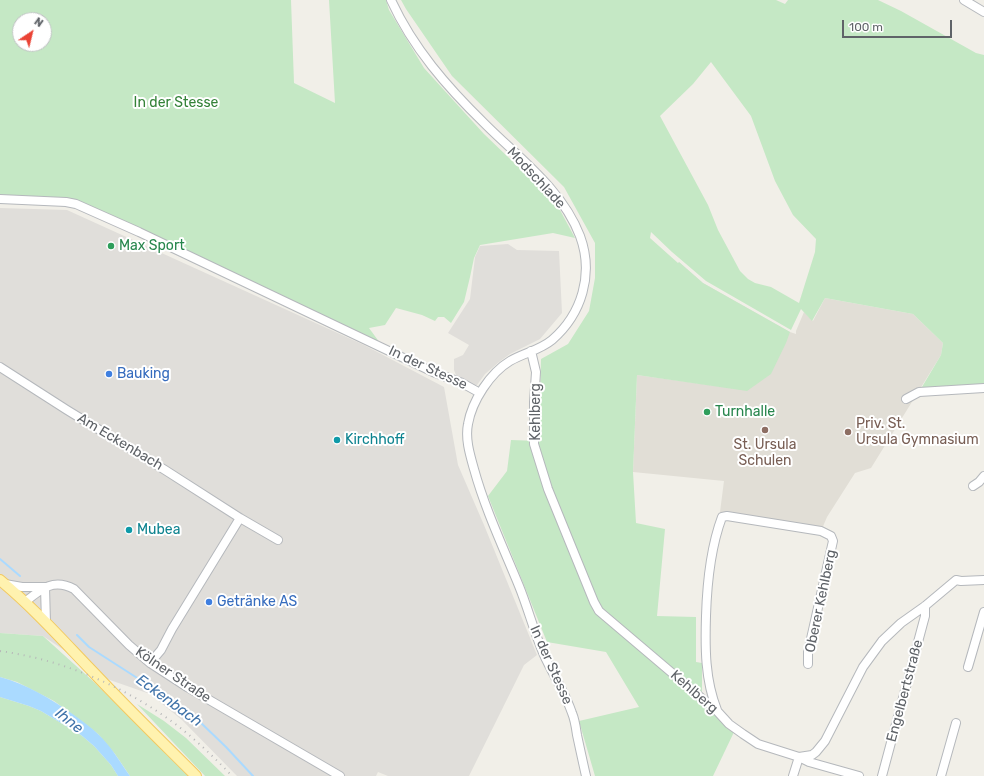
<!DOCTYPE html>
<meta charset="utf-8">
<style>
body{margin:0}
#map{position:relative;width:984px;height:776px;overflow:hidden;background:#f1efe8;font-family:Rubik,sans-serif}
canvas{display:block}
.north{position:absolute;left:12px;top:12px;width:40px;height:40px;box-sizing:border-box;background:#fff;border:1px solid #bfc1c3;border-radius:50%;rotate:35deg;font-size:11px;font-weight:700;line-height:16px;text-align:center;color:#5f6368}
.north::after{content:'';display:block;margin:auto;width:14px;height:18px;background:#ea4335;clip-path:polygon(50% 0,100% 100%,50% 72%,0 100%)}
.scale{position:absolute;left:842px;top:20px;width:110px;height:18px;box-sizing:border-box;border:2px solid #5f6368;border-top:0;padding-left:5px;font-size:12px;line-height:14px;white-space:nowrap;color:#5f6368;-webkit-text-stroke:3px #fff;paint-order:stroke}
</style>
<div id="map">
<canvas width="984" height="776"></canvas>
<div class="north">N</div>
<div class="scale">100 m</div>
</div>
<script>
const ctx = document.querySelector('canvas').getContext('2d');
ctx.lineJoin = 'round';
function fill(path, color) { ctx.fillStyle = color; ctx.fill(path, 'evenodd'); }
function strokePath(path, color, width, dash) { ctx.strokeStyle = color; ctx.lineWidth = width; ctx.lineCap = dash ? 'butt' : 'round'; ctx.setLineDash(dash || []); ctx.stroke(path); }
function drawText(font, color, halo, rows, align = 'center') {
  ctx.font = font + ' Rubik,sans-serif'; ctx.lineWidth = 4; ctx.setLineDash([]); ctx.textBaseline = 'middle'; ctx.strokeStyle = halo; ctx.fillStyle = color; for (const [text, x, y, turn = 0] of rows) {
    ctx.save(); ctx.translate(x, y); ctx.rotate((+turn || 0) * Math.PI / 180); ctx.textAlign = isNaN(turn) ? turn : align; if (halo) ctx.strokeText(text, 0, 0); ctx.fillText(text, 0, 0); ctx.restore();
  }
}
const industrial = new Path2D(`
 M 0,208 L 67,210 L 364,345 L 444,387 L 458,465 L 484,525 L 537,655 L 524,665 L 469,776 L 388,776 L 378,772 L 376,776 L 237,776 L 182,720 L 150,694 L 107,679 L 43,636 L 0,633 Z
 M 508,244 L 517,250 L 559,251 L 562,313 L 540,339 L 510,354 L 499,362 L 485,374 L 477,385 L 473,385 L 457,378 L 454,370 L 454,359 L 463,355 L 469,345 L 448,333 L 470,299 L 475,257 L 480,246 Z`);
const education = new Path2D(`
 M 679,262 L 703,283 L 790,332 L 796,334 L 796,331 L 804,312 L 813,321 L 825,298 L 913,314 L 943,343 L 941,355 L 871,468 L 855,473 L 827,517 L 821,531 L 722,517 L 720,512 L 724,481 L 633,472 L 637,375 L 746,390 Z`);
const green = new Path2D(`
 M 0,0 L 291,0 L 294,83 L 335,103 L 329,0 L 386,0 L 389,10 L 424,68 L 484,134 L 531,179 L 560,210 L 575,238 L 553,233 L 480,245 L 474,258 L 470,277 L 464,302 L 451,323 L 444,317 L 438,317 L 435,321 L 422,315 L 396,308 L 385,325 L 369,328 L 380,343 L 70,199 L 0,196 ZM 20,20 L 44,20 L 44,44 L 20,44 Z
 M 401,0 L 776,0 L 785,4 L 788,0 L 878,0 L 901,11 L 976,53 L 984,55 L 984,389 L 919,392 L 941,355 L 943,343 L 913,314 L 825,298 L 812,321 L 801,309 L 791,330 L 706,281 L 672,252 L 651,232 L 650,238 L 678,263 L 679,262 L 703,283 L 790,332 L 786,343 L 771,374 L 747,391 L 637,375 L 633,472 L 636,523 L 665,529 L 657,616 L 696,617 L 696,662 L 702,663 L 702,704 L 734,732 L 713,776 L 595,776 L 579,721 L 639,707 L 606,652 L 547,642 L 488,496 L 507,471 L 511,440 L 539,441 L 541,359 L 568,344 L 589,311 L 595,278 L 595,243 L 564,187 L 452,76 L 406,9 ZM 711,62 L 751,116 L 775,181 L 793,215 L 816,239 L 815,252 L 799,303 L 771,287 L 755,283 L 748,279 L 740,271 L 718,230 L 708,205 L 660,116 L 693,84 Z
 M 0,633 L 43,636 L 95,683 L 188,776 L 130,776 L 115,754 L 98,734 L 80,720 L 54,701 L 17,682 L 0,677 Z
 M 0,697 L 29,706 L 41,711 L 81,735 L 94,746 L 111,765 L 118,776 L 0,776 Z
 M 137,704 L 164,721 L 186,738 L 225,776 L 205,776 Z`);
const water = new Path2D(`
 M 0,677 C 27,684 51,699 74,715 C 82,721 91,727 98,734 C 111,746 120,762 130,776 L 118,776 L 111,765 L 94,746 L 81,735 L 41,711 L 29,706 L 0,697 Z`);
const stream = new Path2D(`
 M 0,559 L 20,576
 M 77,635 L 89,647 L 159,692 L 199,721 L 226,747 L 253,776`);
const minor = new Path2D(`
 M 391,0 C 413,48 447,87 485,124 C 519,158 562,189 580,236 C 594,274 582,314 552,340 C 540,350 524,353 510,361 C 490,373 472,401 468,424 C 465,439 470,455 474,469 C 485,509 503,547 519,586 C 528,608 534,632 544,655 C 553,675 565,692 572,713 C 575,720 576,728 577,735 C 580,749 583,763 586,776
 M 964,0 L 984,12
 M 0,199 L 66,202 L 76,204 L 139,232 L 433,372 L 462,383 L 480,393
 M 531,351 L 536,372 L 534,402 L 534,444 L 548,489 L 594,602 L 599,611 L 718,712 L 729,724 L 743,734 L 758,744 L 799,757 L 812,755 L 816,752 L 825,741 L 863,667 L 882,641 L 901,623 L 925,606 L 956,580 L 961,581 L 984,580
 M 0,367 L 67,410 L 165,470 L 240,518
 M 906,399 L 919,392 L 984,388
 M 973,486 L 979,482 L 984,476
 M 5,584 L 22,587 L 45,587
 M 45,587 L 46,623
 M 25,602 C 41,589 53,578 74,589 L 129,645 L 150,663 L 187,687 L 340,776
 M 150,663 L 161,650 L 172,629 L 240,518 L 278,540
 M 968,667 L 984,612
 M 717,710 C 705,680 705,648 706,616 C 707,583 710,549 722,517 L 727,516 L 821,531 L 831,536 L 833,541 L 808,652 L 808,664
 M 793,776 L 799,757 L 809,762 L 859,776
 M 882,776 L 925,616 L 925,606
 M 941,776 L 956,723`);
const major = new Path2D(`
 M 0,580 C 35,609 64,642 95,674 C 128,709 162,742 196,776`);
const rail = new Path2D(`
 M 0,651 C 64,660 126,687 178,726 C 197,741 215,758 232,776`);
const markers = [
 [111,246,4,"#2e9e5b"],
 [109,374,4,"#3f7fe0"],
 [707,412,4,"#2e9e5b"],
 [765,430,4,"#8d6e63"],
 [848,432,4,"#8d6e63"],
 [337,440,4,"#0f9aa8"],
 [129,530,4,"#0f9aa8"],
 [209,602,4,"#3f7fe0"]
];
const parkNames = [
 ["In der Stesse",176,103]
];
const streetNames = [
 ["Modschlade",536,178,47],
 ["In der Stesse",428,368,25],
 ["Kehlberg",536,412,-90],
 ["Am Eckenbach",120,442,31],
 ["Oberer Kehlberg",821,601,-78],
 ["In der Stesse",551,665,66],
 ["Kölner Straße",173,675,34],
 ["Engelbertstraße",905,691,-75],
 ["Kehlberg",694,692,41]
];
const leisureNames = [
 ["Max Sport",119,246],
 ["Turnhalle",715,412]
];
const shopNames = [
 ["Bauking",117,374],
 ["Getränke AS",217,602]
];
const educationNames = [
 ["Priv. St.",856,424],
 ["Ursula Gymnasium",856,440],
 ["St. Ursula",765,445,"center"],
 ["Schulen",765,461,"center"]
];
const cultureNames = [
 ["Kirchhoff",345,440],
 ["Mubea",137,530]
];
const waterNames = [
 ["Eckenbach",169,701,36],
 ["Ihne",69,721,38]
];
fill(industrial, '#e0deda');
fill(education, '#e1ded6');
fill(green, '#c5e8c5');
fill(water, '#aadaff');
strokePath(stream, '#aadaff', 2);
strokePath(minor, '#b5b8bc', 10);
strokePath(major, '#f2c960', 12);
strokePath(minor, '#fff', 8);
strokePath(major, '#fff2af', 10);
strokePath(rail, '#b6b7b8', 2, [1, 5]);
for (const [x, y, r, color] of markers) { const dot = new Path2D(); dot.arc(x, y, r, 0, 2 * Math.PI); ctx.fillStyle = color; ctx.fill(dot); strokePath(dot, '#fff', 1.5); }
drawText('14px', '#348238', '#fff', parkNames);
drawText('14px', '#5f6368', '#fff', streetNames);
drawText('14px', '#27864d', '#fff', leisureNames, 'left');
drawText('14px', '#366cbe', '#fff', shopNames, 'left');
drawText('14px', '#785e54', '#fff', educationNames, 'left');
drawText('14px', '#0d838f', '#fff', cultureNames, 'left');
drawText('italic 15px', '#4174aa', '#fff', waterNames);
</script>
